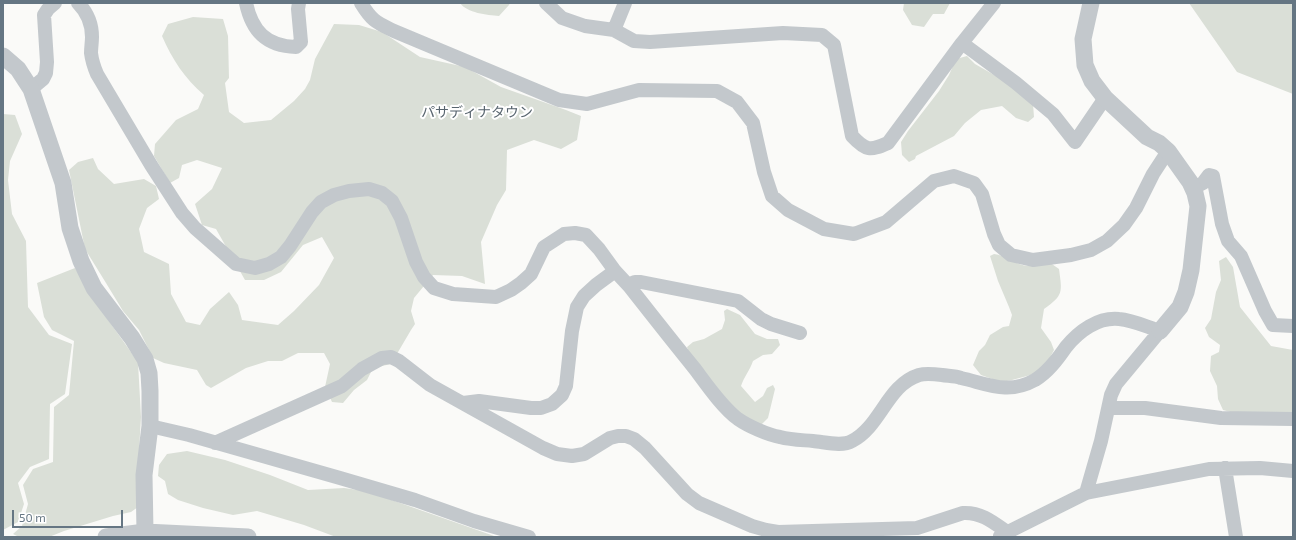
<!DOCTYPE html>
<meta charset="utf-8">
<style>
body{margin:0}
#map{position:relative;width:1296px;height:540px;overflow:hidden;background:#fafaf8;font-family:"Exo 2",sans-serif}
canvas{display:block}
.frame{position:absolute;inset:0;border:4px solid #657683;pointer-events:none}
.scale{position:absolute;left:12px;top:510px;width:111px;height:18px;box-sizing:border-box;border:2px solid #657683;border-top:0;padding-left:5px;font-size:12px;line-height:14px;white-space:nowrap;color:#657683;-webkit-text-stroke:3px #fff;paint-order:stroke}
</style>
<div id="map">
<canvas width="1296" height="540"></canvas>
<div class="frame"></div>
<div class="scale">50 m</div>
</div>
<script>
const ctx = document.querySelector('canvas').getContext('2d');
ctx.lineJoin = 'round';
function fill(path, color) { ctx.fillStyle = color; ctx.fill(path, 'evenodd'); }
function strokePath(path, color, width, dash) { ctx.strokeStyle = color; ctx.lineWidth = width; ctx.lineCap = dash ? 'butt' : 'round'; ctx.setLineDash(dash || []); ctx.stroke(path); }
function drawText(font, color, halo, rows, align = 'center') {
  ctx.font = font + ' "Exo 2","Noto Sans JP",sans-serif'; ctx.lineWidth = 4; ctx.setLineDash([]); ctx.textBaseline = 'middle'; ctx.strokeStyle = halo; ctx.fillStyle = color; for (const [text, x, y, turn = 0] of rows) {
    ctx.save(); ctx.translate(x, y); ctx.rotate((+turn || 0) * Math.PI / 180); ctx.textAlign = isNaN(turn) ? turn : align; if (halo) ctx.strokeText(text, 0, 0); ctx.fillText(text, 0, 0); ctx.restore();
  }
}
const green = new Path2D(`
 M 460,3 L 510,3 L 509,5 L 499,16 C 487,15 467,13 460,3 Z
 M 904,3 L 950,3 L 944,14 L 933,14 L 924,27 L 912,25 L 903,10 Z
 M 1189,3 L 1293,3 L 1293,94 L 1237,72 Z
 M 193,17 L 223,19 L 228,36 L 229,78 L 225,83 L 229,112 L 244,123 L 271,120 L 294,101 L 305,89 L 310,80 L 315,59 L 334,24 L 359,25 L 382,32 L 420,57 L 465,67 L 501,87 L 566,110 L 581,116 L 577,140 L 561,149 L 534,140 L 507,150 L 506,190 L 497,205 L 481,242 L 485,284 L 462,276 L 433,275 L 414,298 L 411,311 L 415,324 L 411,330 L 391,364 L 373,368 L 367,380 L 354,390 L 343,403 L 332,402 L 325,387 L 330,364 L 324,353 L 298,353 L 282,361 L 268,361 L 246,368 L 211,388 L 206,385 L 197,370 L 164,363 L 153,358 L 139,330 L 123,311 L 106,283 L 85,249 L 69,170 L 78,162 L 93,158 L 98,169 L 114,184 L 144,179 L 156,186 L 159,199 L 147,208 L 139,229 L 144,252 L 169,264 L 171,294 L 186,322 L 200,325 L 210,309 L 229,292 L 238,305 L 242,320 L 278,325 L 294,311 L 319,285 L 334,258 L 322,237 L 303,245 L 281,272 L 264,280 L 245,280 L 216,229 L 202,225 L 195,204 L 212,189 L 222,168 L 197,160 L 182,165 L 179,178 L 170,183 L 154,156 L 155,144 L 176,120 L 198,109 L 204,95 C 185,79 172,59 162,36 L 168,24 Z
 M 967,56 L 975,64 L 1003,80 L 1033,104 L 1034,117 L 1028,122 L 1016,118 L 1002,106 L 981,110 L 965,123 L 954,136 L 916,156 L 915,159 L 909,162 L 902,155 L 901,142 L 908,131 L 939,91 L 949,75 L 956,59 Z
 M 3,114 L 15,115 L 22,134 L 10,161 L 8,180 L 12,214 L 26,241 L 28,307 L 49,335 L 72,344 L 65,394 L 50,404 L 49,459 L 30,467 L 18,483 L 24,504 L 18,522 L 3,530 Z
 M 994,254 C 1006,255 1018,267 1030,266 C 1036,266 1043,264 1049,262 L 1059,269 C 1062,292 1064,295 1044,309 L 1041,328 L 1051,342 L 1054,350 L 1047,363 L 1038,373 L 1012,380 L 1001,382 L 981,375 L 973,365 L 979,351 L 985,345 L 990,335 L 1003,327 L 1009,326 L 1012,315 L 1009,307 L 998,281 L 990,256 Z
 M 1226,257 L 1233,267 L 1240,307 L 1271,346 L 1293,350 L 1293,416 L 1234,413 L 1223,410 L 1218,399 L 1217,386 L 1210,371 L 1211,356 L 1219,352 L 1220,345 L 1209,337 L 1205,328 L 1211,319 L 1216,292 L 1221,280 L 1219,261 Z
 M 75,268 L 101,310 L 138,362 L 141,417 L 138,467 L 138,507 L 131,512 L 113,516 L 64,531 L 49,537 L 19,537 L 13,534 L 22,526 L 28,504 L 23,485 L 33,469 L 53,462 L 54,407 L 69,395 L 74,341 L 52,330 L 44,317 L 37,283 Z
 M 727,309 L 740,315 L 755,334 L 767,339 L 778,339 L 780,345 L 772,354 L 763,355 L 753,361 C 750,370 744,377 741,386 L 755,402 L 763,396 L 767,388 L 773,385 L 775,389 L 768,418 L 760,426 L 739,414 L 692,362 L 687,347 L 693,342 L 704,339 L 722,329 L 725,320 L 724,311 Z
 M 187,451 L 225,460 L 270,475 L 308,490 L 344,488 L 366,491 L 497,537 L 336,537 L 304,525 L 257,511 L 233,515 L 203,508 L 178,500 L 168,494 L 165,481 L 158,476 L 159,465 L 167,454 Z`);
const minor = new Path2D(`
 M 78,3 C 87,12 92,24 92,37 C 92,42 91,48 91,53 C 92,61 94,67 97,74 L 151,165 L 182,213 L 195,228 L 236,264 L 255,268 L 269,264 L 281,257 L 290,246 L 312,212 L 321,202 L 334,195 L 349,191 L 369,189 L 382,193 L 392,201 L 401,218 L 416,262 L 424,277 L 434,288 L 453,294 L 496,297 L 511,290 L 521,283 L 531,274 L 544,247 L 564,234 L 575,233 L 586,235 L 599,249 L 615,271 L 629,286 C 651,314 673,342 695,369 C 707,385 722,407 738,419 C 748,426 768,435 780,437 C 791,440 802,440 813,441 C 825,442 842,447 852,441 C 881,426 887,385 919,375 C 926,373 934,374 942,375 C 948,376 955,376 961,378 C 988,384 1008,395 1035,380 C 1048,372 1057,360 1066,347 C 1079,331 1098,317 1119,319 C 1133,320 1147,327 1160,331 L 1116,384 L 1111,395 L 1101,441 L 1086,493
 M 246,3 C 252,31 266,46 296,47 L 301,42 L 298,9 L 299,3
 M 361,3 C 372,21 376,22 394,31 L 559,100 L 587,104 L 639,90 L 717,91 L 737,102 L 753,123 L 764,172 L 772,196 L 788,210 L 824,229 L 854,234 L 886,222 L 934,181 L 954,176 L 974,183 L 982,194 L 994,234 L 999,245 L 1011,255 L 1033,260 L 1071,255 L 1091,250 L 1107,241 L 1124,225 L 1136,208 L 1153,174 L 1168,151
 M 546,3 L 562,18 L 585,26 L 614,30
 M 625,3 L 614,30 L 634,41 L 650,42 L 783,33 L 822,35 L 834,45 L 852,136 C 866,151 870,151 888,143 L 962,43 L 994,3
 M 962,43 L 1016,83 L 1053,114 L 1075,142 L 1105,98
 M 31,89 L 43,79 L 46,73 L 47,62 L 44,15 L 48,9 L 55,3
 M 1193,188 L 1203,183 L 1209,175 L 1213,176 L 1222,224 L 1228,241 L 1241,256 L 1265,311 L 1273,325 L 1293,326
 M 628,285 L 635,282 L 641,282 L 738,301 L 761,319 L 771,324 L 800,333
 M 463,403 L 479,401 L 531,408 L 541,408 L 552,404 L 562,395 L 566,386 L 572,331 L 577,307 L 584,296 L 596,285 L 615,271
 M 1108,408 L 1145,408 L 1221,418 L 1293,419
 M 150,426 L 189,435 L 340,478 L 415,500 L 474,521 L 529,537
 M 215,443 L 342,386 L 362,369 L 382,358 L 391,357 L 399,361 L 430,385 L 543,448 L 557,454 L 572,456 L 584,454 L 610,438 L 618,436 L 626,436 L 634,439 L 645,448 L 687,494 L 699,503 L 752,526 L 766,530 L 778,532 L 917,528 L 963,513 C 981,512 993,522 1007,532
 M 1225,468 L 1236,537
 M 1000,536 L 1086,493 L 1209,469 L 1260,468 L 1293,471`);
const tertiary = new Path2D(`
 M 1091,3 L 1083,39 L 1085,65 L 1092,81 L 1105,98 L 1147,137 L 1159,143 L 1168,151 L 1190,182 L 1195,193 L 1198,206 L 1191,270 L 1186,292 L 1180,307 L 1160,331
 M 3,56 L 18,69 L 31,89 L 63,183 L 70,228 L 81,261 L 94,288 L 132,338 L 145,359 L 149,373 L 150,391 L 150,426 L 144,475 L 145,532
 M 106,537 L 145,532 L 248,537`);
const neighbourhoodNames = [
 ["パサディナタウン",477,112]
];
fill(green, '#dadfd7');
strokePath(minor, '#c3c8cc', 14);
strokePath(tertiary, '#c3c8cc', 17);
drawText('14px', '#57646e', '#fff', neighbourhoodNames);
</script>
